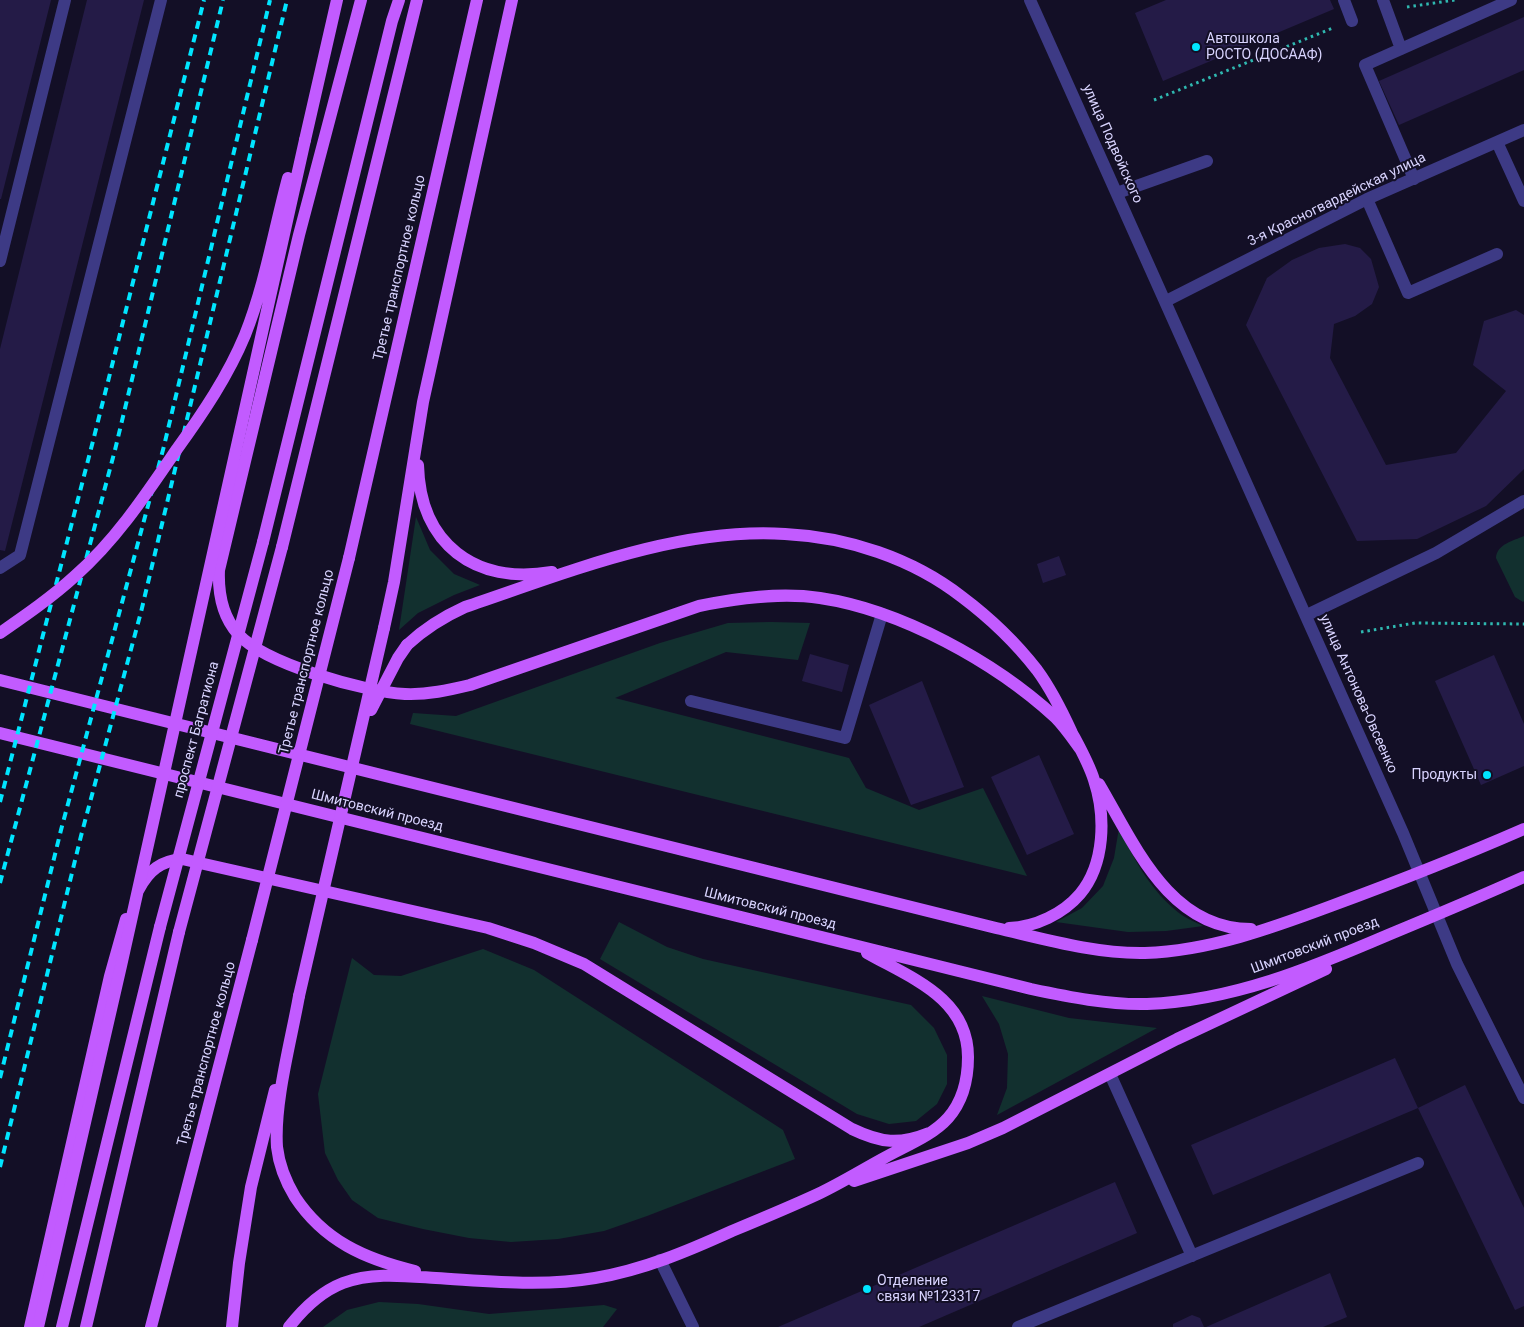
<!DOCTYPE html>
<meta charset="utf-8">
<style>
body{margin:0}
canvas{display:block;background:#130f26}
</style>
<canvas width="1524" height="1327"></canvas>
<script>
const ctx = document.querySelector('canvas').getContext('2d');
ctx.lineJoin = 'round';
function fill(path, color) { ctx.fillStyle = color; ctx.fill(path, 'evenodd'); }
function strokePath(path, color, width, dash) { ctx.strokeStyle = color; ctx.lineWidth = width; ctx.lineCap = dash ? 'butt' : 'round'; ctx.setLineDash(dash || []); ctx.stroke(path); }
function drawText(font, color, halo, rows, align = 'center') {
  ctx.font = font + ' Roboto,sans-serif'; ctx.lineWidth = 4; ctx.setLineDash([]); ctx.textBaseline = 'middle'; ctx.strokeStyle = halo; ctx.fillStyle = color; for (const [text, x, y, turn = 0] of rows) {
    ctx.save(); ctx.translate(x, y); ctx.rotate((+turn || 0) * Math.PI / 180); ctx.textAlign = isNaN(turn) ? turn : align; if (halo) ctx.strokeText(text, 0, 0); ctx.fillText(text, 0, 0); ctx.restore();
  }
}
const green = new Path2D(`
 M 416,517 L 430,550 L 454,574 L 480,585 L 454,595 L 418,613 L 399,630 Z
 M 1524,536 L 1524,601 L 1523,602 L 1515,597 L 1496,558 C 1497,544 1513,541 1524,536 Z
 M 771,622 L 810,623 L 798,660 L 726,652 L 615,698 L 849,758 L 866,788 L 919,810 L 983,788 L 1027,876 L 410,724 L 413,713 L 456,716 L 660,643 L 728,623 Z
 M 1119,828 C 1133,857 1148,886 1173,908 C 1181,916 1193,921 1203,926 L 1166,931 L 1128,932 L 1056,922 L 1082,908 L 1103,886 L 1114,858 Z
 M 619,922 L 667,947 L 703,959 L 911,1005 L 934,1028 L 947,1055 L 947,1084 L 937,1104 L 916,1121 L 889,1124 L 857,1114 L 600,959 Z
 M 483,949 L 534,970 L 783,1130 L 795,1159 L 647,1216 L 604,1231 L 558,1239 L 511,1242 L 469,1238 L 423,1229 L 378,1218 L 352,1200 L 338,1180 L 325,1153 L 318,1094 L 352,958 L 374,975 L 401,976 Z
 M 982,996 L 1069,1018 L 1157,1028 L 997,1115 L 1007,1088 L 1008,1054 L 999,1024 Z
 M 379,1302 L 418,1304 L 489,1314 L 604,1305 L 617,1309 L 603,1327 L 323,1327 L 347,1310 Z`);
const building = new Path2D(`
 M 0,0 L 51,0 L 1,199 L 0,199 Z
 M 87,0 L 144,0 L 5,551 L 0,550 L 0,349 Z
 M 1166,0 L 1330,0 L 1334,9 L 1163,81 L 1135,13 Z
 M 1524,17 L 1524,70 L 1399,125 L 1379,81 Z
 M 1345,244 L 1360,248 L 1371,259 L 1379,287 L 1372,304 L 1355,316 L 1334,324 L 1330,358 L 1386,465 L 1456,453 L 1506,391 L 1473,365 L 1484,321 L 1516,310 L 1524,315 L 1524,469 L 1486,506 L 1417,539 L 1357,541 L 1246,325 L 1267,278 L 1292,260 L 1319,248 Z
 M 1059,556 L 1066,575 L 1043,583 L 1037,564 Z
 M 810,654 L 849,665 L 842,692 L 802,681 Z
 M 1494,655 L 1524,724 L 1524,766 L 1481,785 L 1435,681 Z
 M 922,681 L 964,787 L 911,805 L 869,705 Z
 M 1039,755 L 1074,834 L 1027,855 L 991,777 Z
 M 1395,1058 L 1418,1108 L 1465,1085 L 1524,1208 L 1524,1306 L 1515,1310 L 1418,1108 L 1213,1195 L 1191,1145 Z
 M 1115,1182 L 1137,1233 L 919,1327 L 778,1327 Z
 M 1330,1273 L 1347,1317 L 1323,1327 L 1206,1327 Z
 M 1192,1315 L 1200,1318 L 1204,1327 L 1173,1327 L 1173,1324 Z`);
const path = new Path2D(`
 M 1407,7 L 1455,0
 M 1154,100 L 1333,28
 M 1361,632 L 1415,623 L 1524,624`);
const minor = new Path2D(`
 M 1030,0 L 1403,833 L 1457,964 L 1524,1098
 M 1344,0 L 1352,21
 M 1383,0 L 1401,49
 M 1497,142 L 1524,201
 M 1414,179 L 1365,65 L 1511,0
 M 1117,193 L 1207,161
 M 1367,199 L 1408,293 L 1497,254
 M 0,261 L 65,0
 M 1166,301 L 1367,199 L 1524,130
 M 0,568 L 20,555 L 161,0
 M 1307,615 L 1436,553 L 1524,501
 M 691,701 L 845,738 L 882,614
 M 1110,1074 L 1192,1256
 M 660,1260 L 693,1327
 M 1018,1327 L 1418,1163`);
const major = new Path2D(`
 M 361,0 L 299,235 L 219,570 C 218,594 222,616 238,634 C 265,664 365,692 405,694 C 427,695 449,690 470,685 L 699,606 C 738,598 780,592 820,598 C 901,610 995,662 1055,717 C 1065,727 1073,739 1081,750
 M 305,140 L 337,0
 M 418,465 C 420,544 475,585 552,572
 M 263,542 L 392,21 L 399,0
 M 282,547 L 417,0
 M 349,558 L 477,0
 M 384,628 L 394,582 L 423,402 L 512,0
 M 407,645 C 425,628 443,617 465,607 C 566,573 677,527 785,534 C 847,537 912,558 962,597 C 990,618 1016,643 1037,670 C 1051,689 1062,711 1072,733 C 1080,748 1089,764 1094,780 C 1106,816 1105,864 1080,894 C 1063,914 1035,927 1009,928
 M 0,680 L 996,928 C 1044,939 1095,954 1145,953 C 1209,951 1272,928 1331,906 C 1396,882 1460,857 1524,829
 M 0,733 L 1031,989 C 1069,997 1108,1005 1147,1004 C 1232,1001 1311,968 1388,935 C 1434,916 1479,897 1524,877
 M 1099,784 C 1135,845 1169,929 1251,929
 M 139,889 C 149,870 161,861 182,859 L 488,928 L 534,943 L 584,964 L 852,1129 C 881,1143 899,1145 929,1133
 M 299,996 C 291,1041 274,1102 277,1147 C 279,1165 286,1182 295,1197 C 324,1241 365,1259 415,1271
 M 854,1181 L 968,1143 L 1003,1128 L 1177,1039 L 1326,969
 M 30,1327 L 110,976 L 126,919
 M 62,1327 L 160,927
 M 86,1327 L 179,932
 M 151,1327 L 252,940
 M 232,1327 L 239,1263 L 251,1187 L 275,1090
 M 289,1327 C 303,1309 320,1292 343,1283 C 372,1272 405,1276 436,1278 C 489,1281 542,1287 595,1278 C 643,1270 688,1251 732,1231 C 761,1219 790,1207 818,1194 C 841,1183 862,1170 884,1158 C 905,1146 932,1136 948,1118 C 963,1101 968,1079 968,1057 C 968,998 911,978 867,953`);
const rail = new Path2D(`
 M 0,802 L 93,441 L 204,0
 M 0,883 L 115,450 L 223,0
 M 0,1078 L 61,830 L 164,446 L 270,0
 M 0,1167 L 81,836 L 141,612 L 287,0`);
const majorBridge = new Path2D(`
 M 0,633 C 26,615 52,597 75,576 C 116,540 147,493 177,449 C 203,413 228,376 245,335 C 265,285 274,230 288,178
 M 371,710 L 398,658 L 407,645
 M 160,927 L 263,542
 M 179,932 L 282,547
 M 252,940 L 349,558
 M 299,996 L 384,628
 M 38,1327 L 121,966 L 305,140`);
const markers = [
 [1196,47,5,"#00e5ff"],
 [1487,775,5,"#00e5ff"],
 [867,1289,5,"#00e5ff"]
];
const poiNames = [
 ["Автошкола",1206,39],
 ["РОСТО (ДОСААФ)",1206,55],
 ["Продукты",1477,775,"right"],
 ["Отделение",877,1281],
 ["связи №123317",877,1297]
];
const streetNames = [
 ["улица Подвойского",1112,144,66],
 ["3-я Красногвардейская улица",1337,200,-26],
 ["Третье транспортное кольцо",400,268,-77],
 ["Третье транспортное кольцо",307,662,-76],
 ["улица Антонова-Овсеенко",1358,694,66],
 ["проспект Багратиона",197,730,-75],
 ["Шмитовский проезд",377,811,14],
 ["Шмитовский проезд",770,909,14],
 ["Шмитовский проезд",1315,946,-21],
 ["Третье транспортное кольцо",207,1054,-75]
];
fill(green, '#12302f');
fill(building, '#241b47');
strokePath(path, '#2fb8b0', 3, [2.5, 4]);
strokePath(minor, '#3d3a85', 12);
strokePath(major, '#c25bff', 12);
strokePath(rail, '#00e5ff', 4, [8, 6]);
strokePath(majorBridge, '#c25bff', 12);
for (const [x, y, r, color] of markers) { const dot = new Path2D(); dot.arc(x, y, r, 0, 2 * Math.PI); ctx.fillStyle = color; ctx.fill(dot); strokePath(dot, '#130f26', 2); }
drawText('14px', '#d9d4ff', '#130f26', poiNames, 'left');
drawText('14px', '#d9d4ff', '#130f26', streetNames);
</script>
